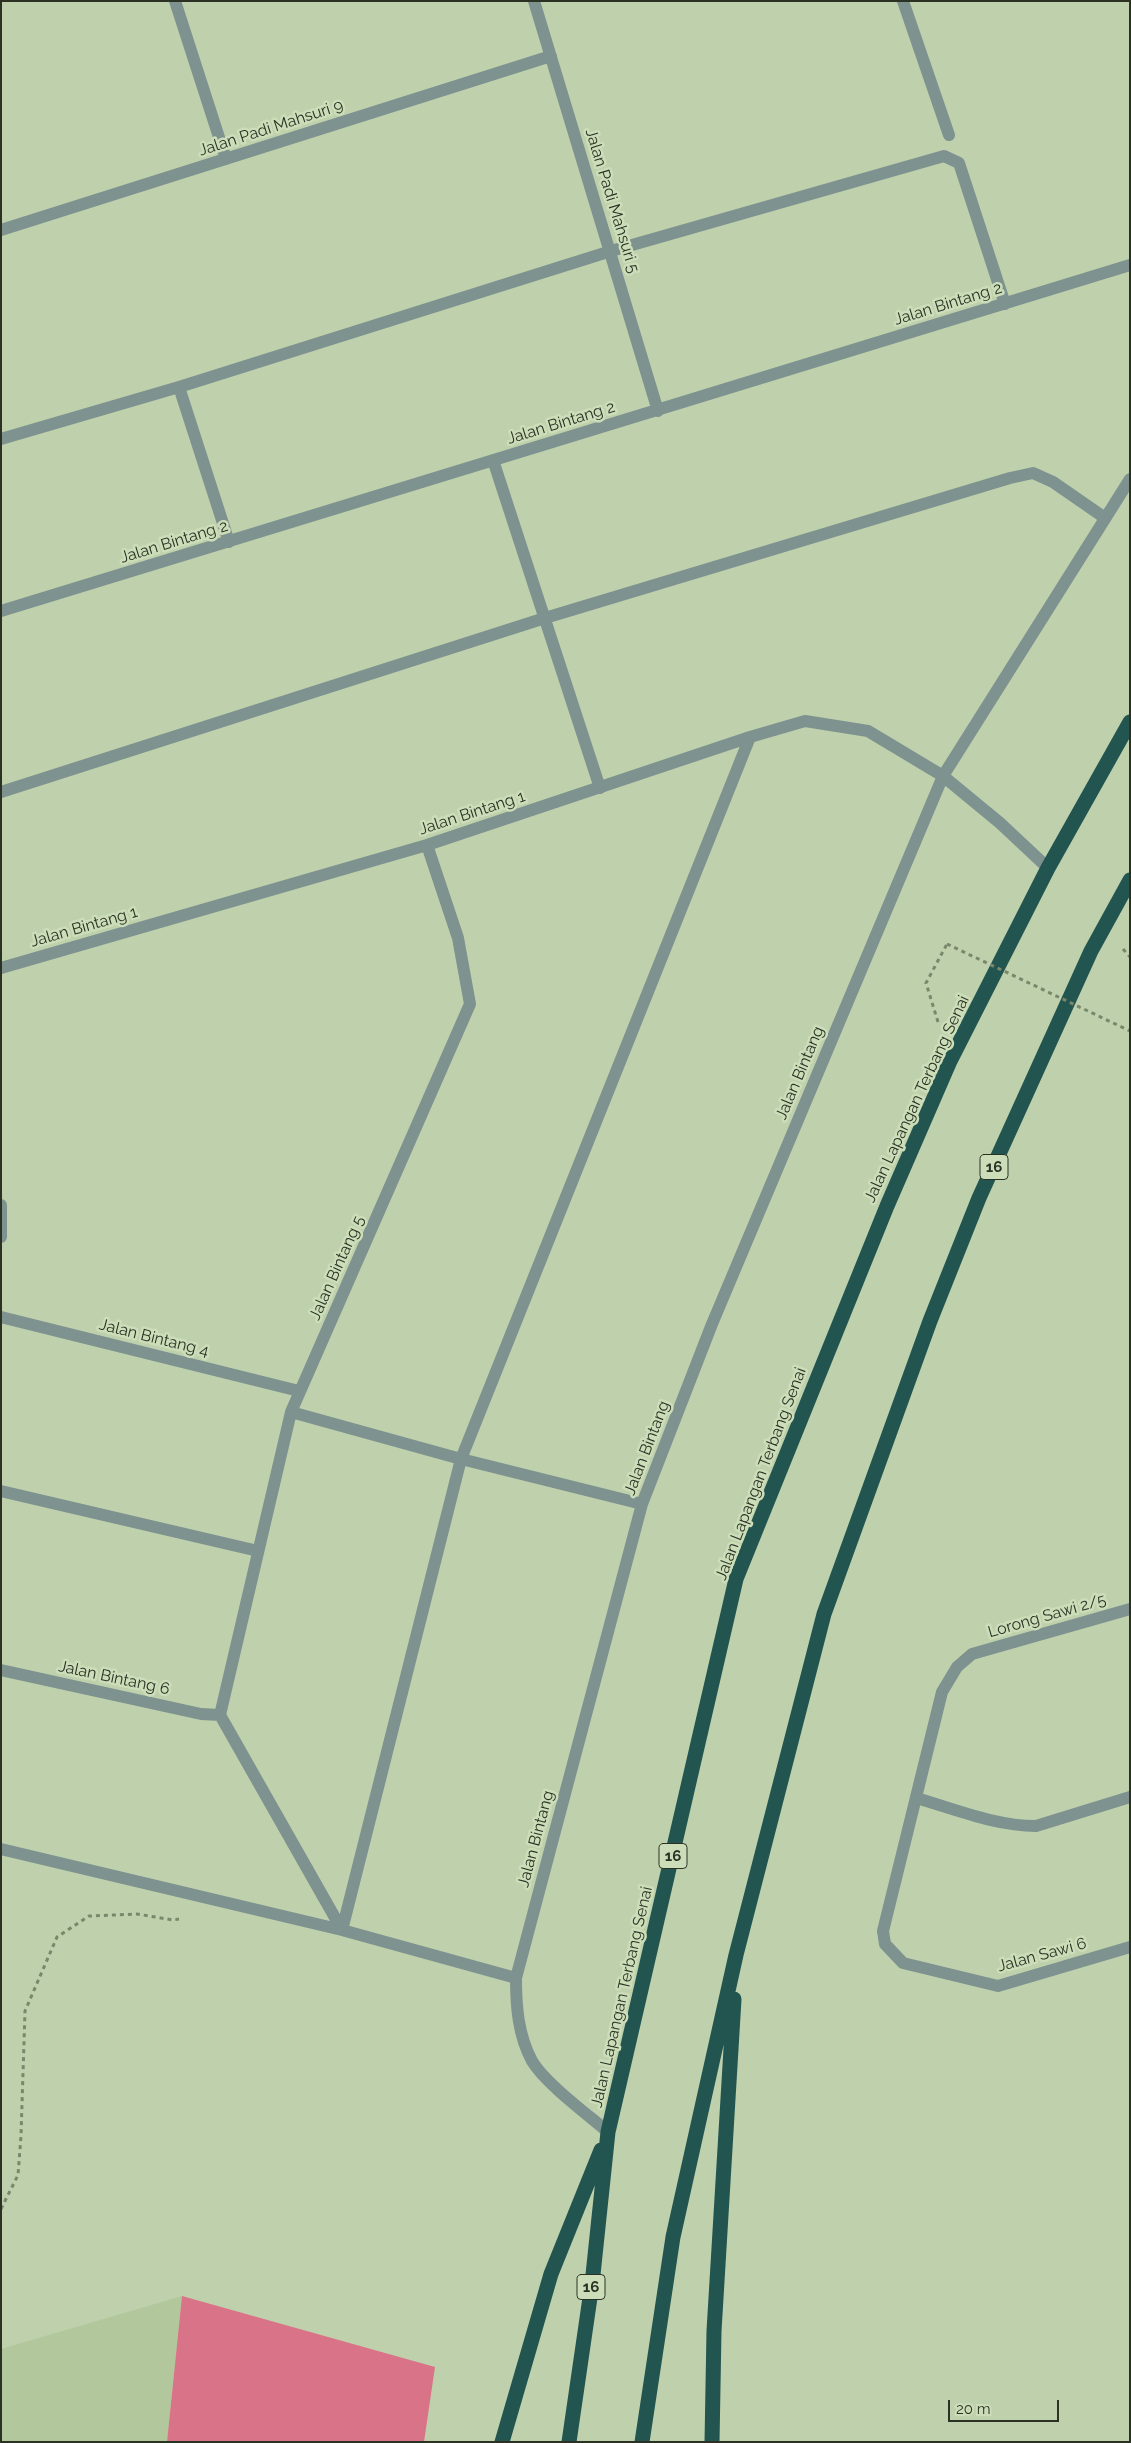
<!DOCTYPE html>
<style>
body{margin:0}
#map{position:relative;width:1131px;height:2443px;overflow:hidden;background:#bfd1ac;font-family:Raleway,sans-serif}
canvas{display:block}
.frame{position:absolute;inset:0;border:2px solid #2b3224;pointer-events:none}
.scale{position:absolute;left:948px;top:2400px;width:111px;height:22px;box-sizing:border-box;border:2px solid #2b3224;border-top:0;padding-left:6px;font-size:15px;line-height:18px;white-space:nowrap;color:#2b3224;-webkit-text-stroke:4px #ccdeb9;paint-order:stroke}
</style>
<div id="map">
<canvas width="1131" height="2443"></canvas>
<div class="frame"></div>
<div class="scale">20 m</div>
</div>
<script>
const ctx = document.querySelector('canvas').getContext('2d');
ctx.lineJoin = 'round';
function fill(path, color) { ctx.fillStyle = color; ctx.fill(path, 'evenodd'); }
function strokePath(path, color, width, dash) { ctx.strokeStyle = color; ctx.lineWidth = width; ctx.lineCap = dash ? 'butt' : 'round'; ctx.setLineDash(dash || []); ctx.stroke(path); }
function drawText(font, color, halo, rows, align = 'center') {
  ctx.font = font + ' Raleway,sans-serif'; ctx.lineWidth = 5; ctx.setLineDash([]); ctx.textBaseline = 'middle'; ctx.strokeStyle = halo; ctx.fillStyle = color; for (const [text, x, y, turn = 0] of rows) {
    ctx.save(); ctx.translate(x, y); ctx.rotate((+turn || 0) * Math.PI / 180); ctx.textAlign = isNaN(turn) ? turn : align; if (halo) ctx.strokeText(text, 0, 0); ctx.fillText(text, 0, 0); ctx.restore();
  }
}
const built = new Path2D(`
 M 182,2296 L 167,2442 L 1,2442 L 1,2349 Z`);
const green = new Path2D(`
 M 182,2296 L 435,2367 L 424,2442 L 167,2442 Z`);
const path = new Path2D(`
 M 1123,949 L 1130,957
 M 938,1022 L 926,983 L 947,944
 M 1,2209 L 18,2175 L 21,2136 L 25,2011 L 57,1937 L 89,1916 L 137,1914 L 173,1920 L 179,1919`);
const minor = new Path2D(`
 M 175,1 L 226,159
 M 534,1 L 658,411
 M 903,1 L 949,135
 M 1,230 L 551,56
 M 179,387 L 229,542
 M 1,439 L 179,387 L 611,251 L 944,156 L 959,163 L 1005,304
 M 493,460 L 600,788
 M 1,611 L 1130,265
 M 1,792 L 545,618 L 1010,478 L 1033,473 L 1053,482 L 1105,518
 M 1,968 L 427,845 L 750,737 L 805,721 L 868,731 L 943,776 L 1000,823 L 1048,868
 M 1,1205 L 1,1237
 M 1,1317 L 299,1391
 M 291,1412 L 461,1459 L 642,1504
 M 1,1491 L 258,1551
 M 1130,1609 L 972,1654 L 957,1667 L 942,1692 L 883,1931 L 885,1944 L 903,1963 L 998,1986 L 1130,1947
 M 1,1670 L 201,1714 L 220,1715
 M 220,1715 L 291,1412 L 470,1004 L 458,938 L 427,845
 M 220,1715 L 342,1930
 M 916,1798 C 955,1809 995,1826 1036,1826 L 1130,1797
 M 1,1849 L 342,1930 L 516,1978
 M 342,1930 L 461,1459 L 750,737
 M 608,2132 C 587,2114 545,2083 532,2061 C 518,2035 516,2006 516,1978 L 642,1504 L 712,1324 L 943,776 L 1130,479`);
const highway = new Path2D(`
 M 502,2442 L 551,2274 L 601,2150
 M 569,2442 L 592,2284 L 608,2132 L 736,1579 L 887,1206 L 950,1061 L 1048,868 L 1130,722
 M 642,2442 L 673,2237 L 736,1955 L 824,1614 L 930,1321 L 979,1198 L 1091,951 L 1130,880
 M 712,2442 L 714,2331 L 734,1999`);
const pathBridge = new Path2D(`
 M 947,944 L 1130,1031`);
const shields = [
 [994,1167,28],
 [673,1856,28],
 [591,2287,28]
];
const shieldNames = [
 ["16",994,1167],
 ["16",673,1856],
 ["16",591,2287]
];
const streetNames = [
 ["Jalan Padi Mahsuri 9",271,128,-18],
 ["Jalan Padi Mahsuri 5",612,201,73],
 ["Jalan Bintang 2",948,304,-17],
 ["Jalan Bintang 2",561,423,-17],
 ["Jalan Bintang 2",174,542,-17],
 ["Jalan Bintang 1",472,813,-18],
 ["Jalan Bintang 1",84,927,-16],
 ["Jalan Bintang",800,1073,-67],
 ["Jalan Lapangan Terbang Senai",917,1099,-65],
 ["Jalan Bintang 5",337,1268,-66],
 ["Jalan Bintang 4",154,1338,14],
 ["Jalan Bintang",647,1448,-69],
 ["Jalan Lapangan Terbang Senai",761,1474,-69],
 ["Lorong Sawi 2/5",1047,1616,-16],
 ["Jalan Bintang 6",114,1678,12],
 ["Jalan Bintang",536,1839,-75],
 ["Jalan Sawi 6",1042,1955,-15],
 ["Jalan Lapangan Terbang Senai",622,1997,-77]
];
fill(built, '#b2c79c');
fill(green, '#d97488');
strokePath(path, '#7a876d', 3, [4, 4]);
strokePath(minor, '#7e9290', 12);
strokePath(highway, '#225450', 15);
strokePath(pathBridge, '#7a876d', 3, [4, 4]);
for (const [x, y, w] of shields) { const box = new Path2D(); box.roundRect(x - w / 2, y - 12.5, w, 25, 4); ctx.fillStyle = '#ccdeb9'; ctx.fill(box); strokePath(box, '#2b3224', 1); }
drawText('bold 15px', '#2b3224', null, shieldNames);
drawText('16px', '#2b3224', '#ccdeb9', streetNames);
</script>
